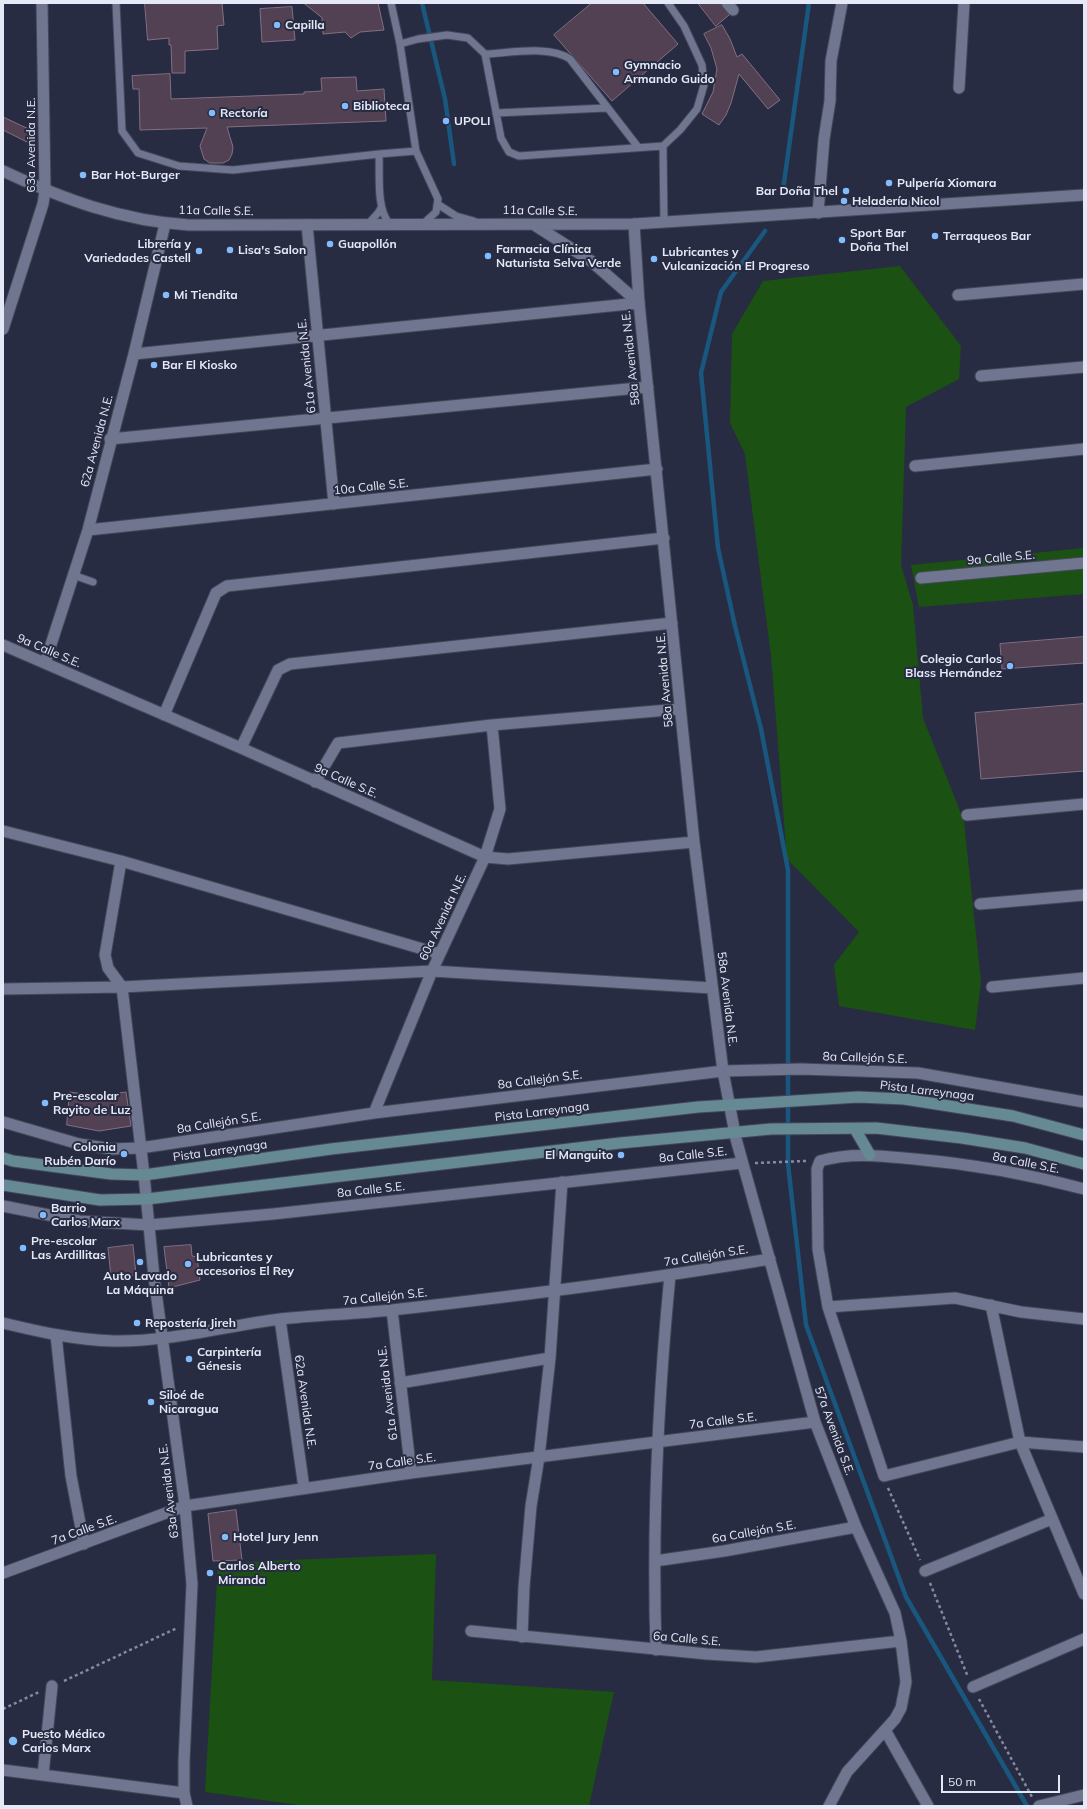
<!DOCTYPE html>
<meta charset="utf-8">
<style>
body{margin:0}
#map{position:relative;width:1087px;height:1809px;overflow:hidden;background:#282c42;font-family:Mulish,sans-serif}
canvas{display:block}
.frame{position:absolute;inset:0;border:4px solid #e5e8f7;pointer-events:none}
.scale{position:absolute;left:941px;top:1775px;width:119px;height:18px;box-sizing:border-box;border:2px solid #e5e8f7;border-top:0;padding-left:5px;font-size:12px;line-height:14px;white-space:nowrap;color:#e5e8f7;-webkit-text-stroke:3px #282c42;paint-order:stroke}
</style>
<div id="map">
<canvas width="1087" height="1809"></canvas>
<div class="frame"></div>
<div class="scale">50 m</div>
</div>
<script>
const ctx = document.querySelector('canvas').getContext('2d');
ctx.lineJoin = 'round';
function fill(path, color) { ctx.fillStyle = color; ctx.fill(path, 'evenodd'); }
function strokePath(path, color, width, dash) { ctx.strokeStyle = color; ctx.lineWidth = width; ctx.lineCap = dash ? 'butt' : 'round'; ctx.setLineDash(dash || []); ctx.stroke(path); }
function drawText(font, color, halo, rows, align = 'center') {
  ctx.font = font + ' Mulish,sans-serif'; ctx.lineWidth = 4; ctx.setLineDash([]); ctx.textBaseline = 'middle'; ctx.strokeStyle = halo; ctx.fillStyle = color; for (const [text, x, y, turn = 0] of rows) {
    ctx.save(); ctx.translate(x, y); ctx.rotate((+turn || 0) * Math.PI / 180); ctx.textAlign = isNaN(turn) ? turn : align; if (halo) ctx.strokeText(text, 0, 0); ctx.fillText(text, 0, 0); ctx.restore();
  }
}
const green = new Path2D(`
 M 900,266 L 961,346 L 959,379 L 906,407 L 901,565 L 913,605 L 923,718 L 964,821 L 981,982 L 975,1030 L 839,1006 L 834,965 L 859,932 L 787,859 L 771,656 L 745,454 L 730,423 L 732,334 L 763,281 Z
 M 1084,548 L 1084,594 L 919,607 L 911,565 Z
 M 436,1554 L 432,1680 L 614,1692 L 589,1806 L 306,1806 L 205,1792 L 218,1563 Z`);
const stream = new Path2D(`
 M 422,3 L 445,99 L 454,164
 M 783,190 L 809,3
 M 765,231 L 721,292 L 701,373 L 718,548 L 735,626 L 761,729 L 788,870 L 788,1164 L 806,1325 L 906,1597 L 1027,1806`);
const building = new Path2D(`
 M 145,3 L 222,3 L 224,25 L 217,26 L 218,49 L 185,51 L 185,73 L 172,73 L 171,45 L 169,45 L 169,38 L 148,40 Z
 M 304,3 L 378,3 L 384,30 L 360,32 L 351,38 L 345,32 L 323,34 L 322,18 Z
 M 592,3 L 643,3 L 678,44 L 612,101 L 554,35 Z
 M 698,3 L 720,3 L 729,15 L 716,26 Z
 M 292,7 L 295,40 L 262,42 L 260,9 Z
 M 722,25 L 730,39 L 737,57 L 742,54 L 780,100 L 768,109 L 739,74 L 731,103 L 726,115 L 719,125 L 702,114 L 713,92 L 717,69 L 711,48 L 704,34 Z
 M 170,74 L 171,99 L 304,94 L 304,92 L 322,91 L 321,78 L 356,77 L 357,91 L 384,89 L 386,121 L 227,127 L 233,147 L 232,154 L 229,160 L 223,163 L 210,163 L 204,159 L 200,146 L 207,128 L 140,130 L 139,89 L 133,89 L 132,76 Z
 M 3,117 L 33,131 L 27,142 L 3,130 Z
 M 1084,637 L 1084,663 L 1002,669 L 1000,644 Z
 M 1084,704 L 1084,771 L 981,779 L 975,713 Z
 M 70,1092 L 96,1096 L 126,1092 L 131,1126 L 99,1131 L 67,1125 Z
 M 133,1245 L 136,1275 L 111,1277 L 108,1248 Z
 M 191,1245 L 192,1256 L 197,1257 L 200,1280 L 169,1288 L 164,1247 Z
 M 236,1510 L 242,1560 L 213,1561 L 208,1514 Z`);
const path = new Path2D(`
 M 755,1163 L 806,1161
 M 888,1488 L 920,1560
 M 930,1583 L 968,1677
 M 64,1681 L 177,1628
 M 979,1699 L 1032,1797
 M 3,1709 L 39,1692`);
const service = new Path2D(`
 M 116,3 L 122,131 L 138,153 L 179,166 L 233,170 L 379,154 L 416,151 L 400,44 L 391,3
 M 400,44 L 418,39 L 447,35 L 468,38 L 485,54 L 501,138 L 509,152 L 519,156 L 663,146 L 680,130 L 697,109 L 704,85 L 702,65 L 684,26 L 668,3
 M 485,54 C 510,53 550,45 570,59 L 638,147
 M 496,113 L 606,108
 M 663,146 L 664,223
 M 416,151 L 438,199 L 436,212 L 424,223
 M 379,154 C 380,174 376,208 389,223
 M 439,205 L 456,216 L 474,221
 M 369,223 L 378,213 L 381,208
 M 73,575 L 93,582`);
const minor = new Path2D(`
 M 727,3 L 733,10
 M 959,88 L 964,3
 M 818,213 L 824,139 L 830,101 L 831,61 L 842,3
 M 634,224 L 639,303 L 694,842 L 723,1071 L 736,1139 L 815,1422 L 856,1527 L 895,1613 L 901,1641 L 906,1682 L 901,1708 L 895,1719 L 847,1772 L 829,1806
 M 307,225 L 334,504
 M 958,295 L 1084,284
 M 3,329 L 43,204 L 45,191 L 42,3
 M 134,354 L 639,303
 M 981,376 L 1084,367
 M 110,439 L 648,387
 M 915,466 L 1084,449
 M 88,530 L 657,469
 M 921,578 L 1084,563
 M 3,645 L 241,748 L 485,857 L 508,859 L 694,842
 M 45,663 L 88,530 L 134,354 L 165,224
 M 164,715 L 216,593 L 227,586 L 664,538
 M 241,748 L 278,670 L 290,664 L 672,623
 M 315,782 L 338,743 L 492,725 L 680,709
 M 967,815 L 1084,804
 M 3,831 L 121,861 L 440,954
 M 121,861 L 105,955 L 108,968 L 122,987 L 144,1175
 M 980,904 L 1084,895
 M 992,987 L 1084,978
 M 3,989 L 122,987 L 432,971 L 712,988
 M 374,1113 L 432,971 L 485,857 L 500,809 L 492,725
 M 3,1122 L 79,1144 L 112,1149 L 140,1148 L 374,1113 L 723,1071 L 801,1069 L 918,1073 L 1084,1102
 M 1084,1189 C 1028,1174 972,1164 914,1159 C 883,1156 851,1152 820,1161 L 817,1169 L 818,1249 L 828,1307 L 884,1476 L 1020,1442 L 1084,1447
 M 3,1206 L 79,1221 L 149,1225 L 273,1214 L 742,1163
 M 991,1305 L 1020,1442 L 1084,1594
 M 828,1307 L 955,1298 L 1021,1312 L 1084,1319
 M 392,1310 L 411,1473
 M 280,1319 L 304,1488
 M 3,1323 C 40,1332 76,1340 114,1341 C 170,1342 225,1326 280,1319 C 317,1315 355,1314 392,1310 C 518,1296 645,1280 770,1259
 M 56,1335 L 71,1476 L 84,1544
 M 400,1383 L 550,1358
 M 655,1561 L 724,1551 L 856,1527
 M 925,1571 L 1052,1519
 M 3,1573 L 185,1506 L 411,1473 L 815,1422
 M 471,1631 L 707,1654 L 756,1657 L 901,1641
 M 522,1637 L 524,1587 L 531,1506 L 539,1457 L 550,1358 L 562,1182
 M 656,1650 C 652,1525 658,1399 670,1275
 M 973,1687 L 1084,1639
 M 885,1730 L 928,1806
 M 3,1770 L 184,1793
 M 43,1775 L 52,1686
 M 1039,1806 L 1084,1795`);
const tertiary = new Path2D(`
 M 3,171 C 63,199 122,221 189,225 L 634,224 L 1084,195
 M 536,226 L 591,261 L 639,303
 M 144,1175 L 154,1277 L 185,1506 L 192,1584 L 184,1761 L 184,1793 L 187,1806`);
const secondary = new Path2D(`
 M 855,1129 L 870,1155
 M 3,1158 L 13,1161 L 111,1174 L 144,1175 L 331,1149 L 698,1107 L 858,1097 L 904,1099 L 1013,1116 L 1084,1135
 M 3,1185 L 100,1200 L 147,1199 L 620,1143 L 771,1129 L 876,1128 L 962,1138 L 1025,1148 L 1084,1164`);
const markers = [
 [277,25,4,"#83bcfb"],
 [616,72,4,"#83bcfb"],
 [345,106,4,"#83bcfb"],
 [212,113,4,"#83bcfb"],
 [446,121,4,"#83bcfb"],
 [83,175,4,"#83bcfb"],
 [889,183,4,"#83bcfb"],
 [846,191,4,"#83bcfb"],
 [844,201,4,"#83bcfb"],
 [935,236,4,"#83bcfb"],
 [842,240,4,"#83bcfb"],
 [330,244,4,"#83bcfb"],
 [230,250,4,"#83bcfb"],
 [199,251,4,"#83bcfb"],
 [488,256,4,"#83bcfb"],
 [654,259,4,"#83bcfb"],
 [166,295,4,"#83bcfb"],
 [154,365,4,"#83bcfb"],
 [1010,666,4,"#83bcfb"],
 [45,1103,4,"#83bcfb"],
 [124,1154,4,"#83bcfb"],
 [621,1155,4,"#83bcfb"],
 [43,1215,4,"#83bcfb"],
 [23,1248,4,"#83bcfb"],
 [140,1262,4,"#83bcfb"],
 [188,1264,4,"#83bcfb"],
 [137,1323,4,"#83bcfb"],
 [189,1359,4,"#83bcfb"],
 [151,1402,4,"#83bcfb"],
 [225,1537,4,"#83bcfb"],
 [210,1573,4,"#83bcfb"],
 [13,1741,5,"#83bcfb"]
];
const poiNames = [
 ["Capilla",285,25],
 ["Gymnacio",624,65],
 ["Armando Guido",624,79],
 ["Biblioteca",353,106],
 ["Rectoría",220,113],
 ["UPOLI",454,121],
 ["Bar Hot-Burger",91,175],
 ["Pulpería Xiomara",897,183],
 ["Bar Doña Thel",838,191,"right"],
 ["Heladería Nicol",852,201],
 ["Sport Bar",850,233],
 ["Doña Thel",850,247],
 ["Terraqueos Bar",943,236],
 ["Librería y",191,244,"right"],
 ["Variedades Castell",191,258,"right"],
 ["Guapollón",338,244],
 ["Farmacia Clínica",496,249],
 ["Naturista Selva Verde",496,263],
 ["Lisa's Salon",238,250],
 ["Lubricantes y",662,252],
 ["Vulcanización El Progreso",662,266],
 ["Mi Tiendita",174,295],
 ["Bar El Kiosko",162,365],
 ["Colegio Carlos",1002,659,"right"],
 ["Blass Hernández",1002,673,"right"],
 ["Pre-escolar",53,1096],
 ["Rayito de Luz",53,1110],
 ["Colonia",116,1147,"right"],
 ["Rubén Darío",116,1161,"right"],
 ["El Manguito",613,1155,"right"],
 ["Barrio",51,1208],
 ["Carlos Marx",51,1222],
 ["Pre-escolar",31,1241],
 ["Las Ardillitas",31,1255],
 ["Lubricantes y",196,1257],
 ["accesorios El Rey",196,1271],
 ["Auto Lavado",140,1276,"center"],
 ["La Máquina",140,1290,"center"],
 ["Repostería Jireh",145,1323],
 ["Carpintería",197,1352],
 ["Génesis",197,1366],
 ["Siloé de",159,1395],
 ["Nicaragua",159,1409],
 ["Hotel Jury Jenn",233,1537],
 ["Carlos Alberto",218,1566],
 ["Miranda",218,1580],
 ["Puesto Médico",22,1734],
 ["Carlos Marx",22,1748]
];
const streetNames = [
 ["63a Avenida N.E.",31,145,-90],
 ["11a Calle S.E.",216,211,1],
 ["11a Calle S.E.",540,211,1],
 ["58a Avenida N.E.",631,358,-96],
 ["61a Avenida N.E.",307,366,-96],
 ["62a Avenida N.E.",97,441,-75],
 ["10a Calle S.E.",371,487,-6],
 ["9a Calle S.E.",1001,558,-5],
 ["9a Calle S.E.",49,651,23],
 ["58a Avenida N.E.",665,680,-95],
 ["9a Calle S.E.",346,781,24],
 ["60a Avenida N.E.",443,917,-65],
 ["58a Avenida N.E.",727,999,83],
 ["8a Callejón S.E.",865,1058,2],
 ["8a Callejón S.E.",540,1080,-7],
 ["Pista Larreynaga",927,1091,7],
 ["Pista Larreynaga",542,1112,-7],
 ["8a Callejón S.E.",219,1123,-9],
 ["Pista Larreynaga",220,1151,-8],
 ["8a Calle S.E.",693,1155,-6],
 ["8a Calle S.E.",1026,1163,11],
 ["8a Calle S.E.",371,1190,-6],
 ["7a Callejón S.E.",706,1256,-9],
 ["7a Callejón S.E.",385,1297,-6],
 ["61a Avenida N.E.",388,1393,-97],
 ["62a Avenida N.E.",305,1402,82],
 ["7a Calle S.E.",723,1421,-7],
 ["57a Avenida S.E.",834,1431,70],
 ["7a Calle S.E.",402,1462,-8],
 ["63a Avenida N.E.",169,1491,-97],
 ["7a Calle S.E.",84,1530,-20],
 ["6a Callejón S.E.",754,1532,-10],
 ["6a Calle S.E.",687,1639,5]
];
fill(green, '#1b5112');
strokePath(stream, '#19577f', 4.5);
fill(building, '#524053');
strokePath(building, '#836f84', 1);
strokePath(service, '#44475a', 9);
strokePath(minor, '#44475a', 13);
strokePath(tertiary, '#44475a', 13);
strokePath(secondary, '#44475a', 13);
strokePath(path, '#878a9d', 2.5, [3, 3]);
strokePath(service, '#70768f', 7);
strokePath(minor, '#70768f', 11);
strokePath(tertiary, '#70768f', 11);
strokePath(secondary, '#668a94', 11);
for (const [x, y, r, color] of markers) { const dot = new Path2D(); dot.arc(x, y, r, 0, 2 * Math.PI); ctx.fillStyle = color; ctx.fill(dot); strokePath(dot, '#282c42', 1.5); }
drawText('bold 12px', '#e5e8f7', '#282c42', poiNames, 'left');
drawText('12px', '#e5e8f7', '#282c42', streetNames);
</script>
